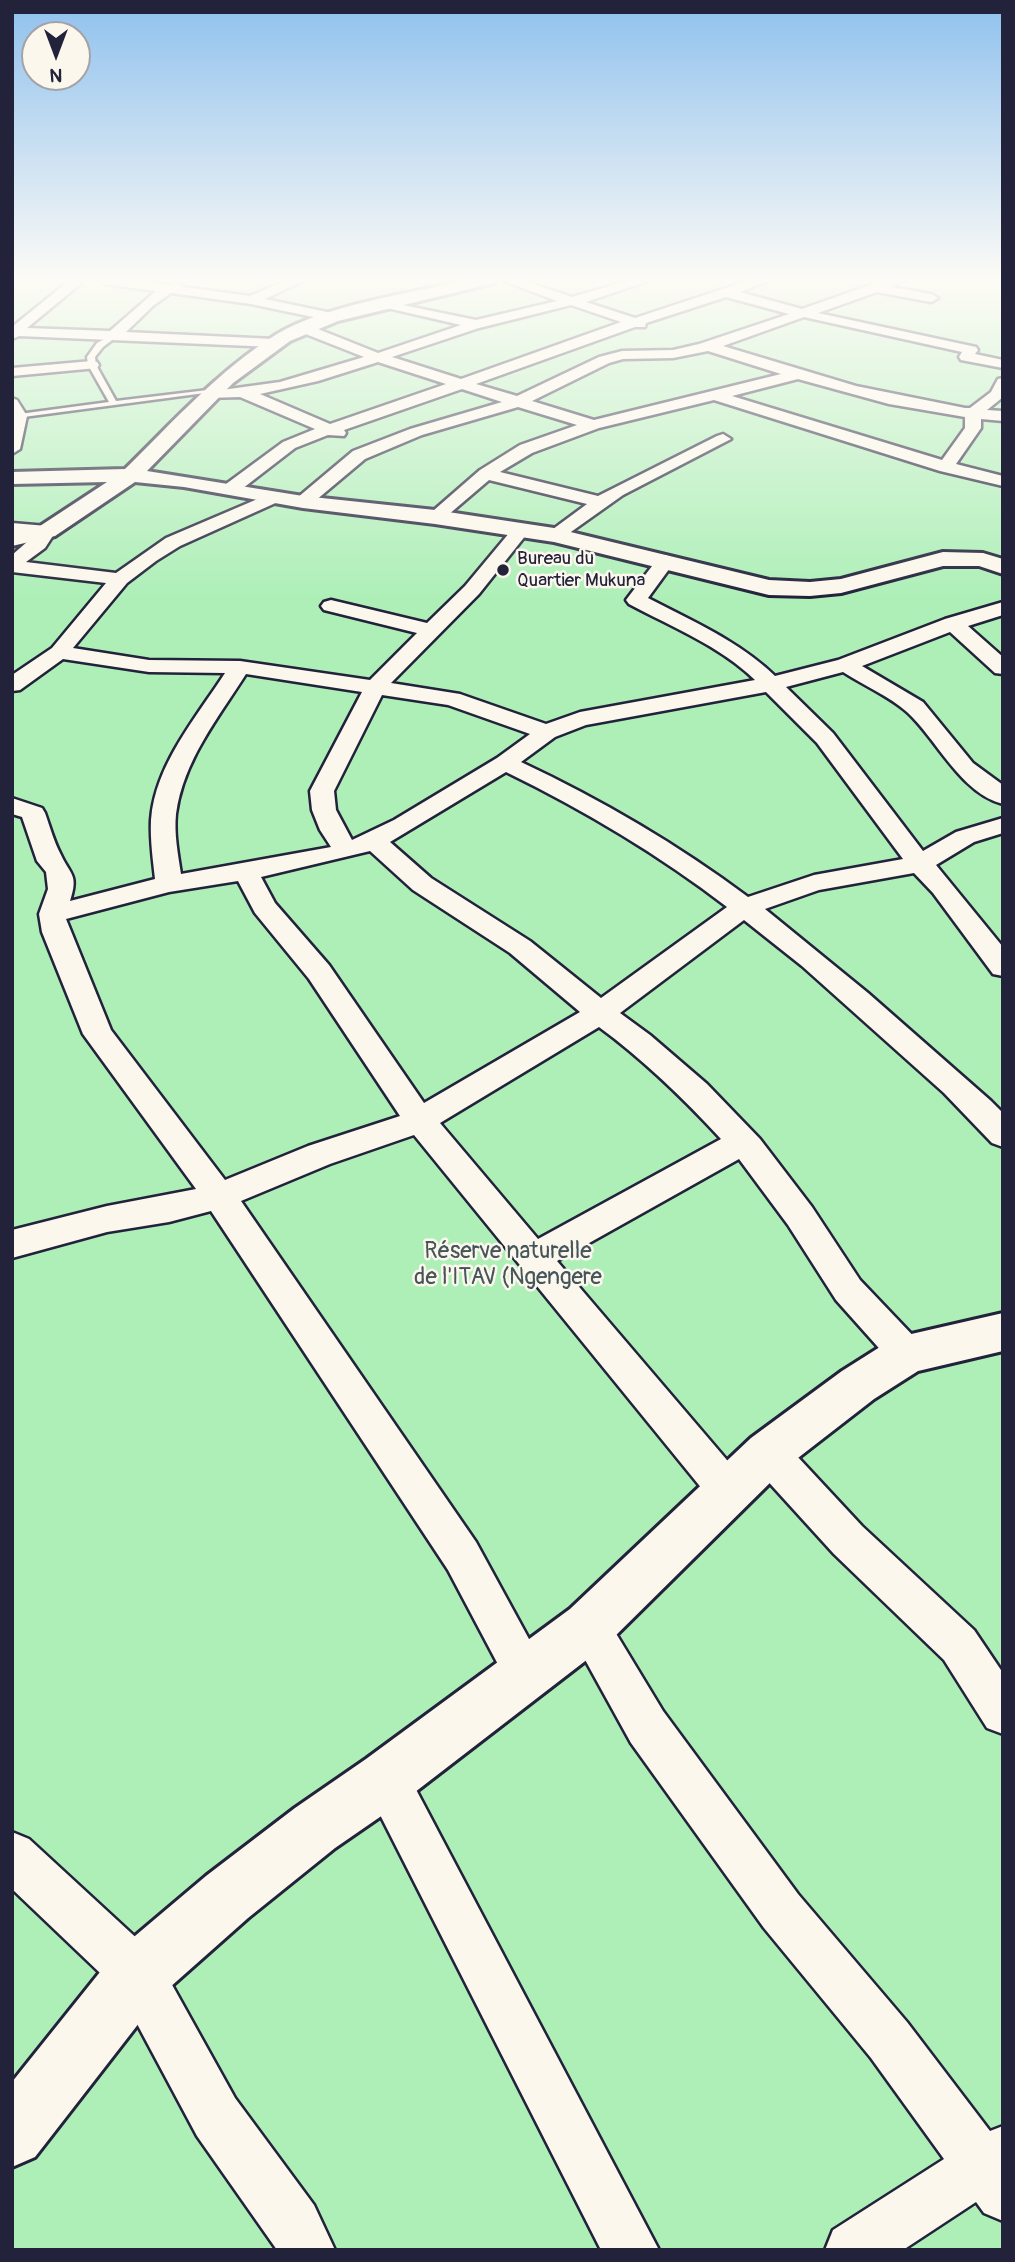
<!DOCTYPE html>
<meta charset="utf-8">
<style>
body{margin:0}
#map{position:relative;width:1015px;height:2262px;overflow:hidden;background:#fbf7ec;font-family:Pangolin,sans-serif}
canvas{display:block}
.frame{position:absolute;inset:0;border:14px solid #22223b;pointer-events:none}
.north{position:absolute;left:21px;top:21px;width:70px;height:70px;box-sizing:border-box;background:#fbf7ec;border:2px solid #a4a2a5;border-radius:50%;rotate:180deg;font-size:19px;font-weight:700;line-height:28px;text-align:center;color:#22223b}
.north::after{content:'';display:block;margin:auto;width:24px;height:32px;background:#22223b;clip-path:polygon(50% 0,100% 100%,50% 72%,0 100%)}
</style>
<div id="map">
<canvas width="1015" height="2262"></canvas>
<div class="frame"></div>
<div class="north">N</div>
</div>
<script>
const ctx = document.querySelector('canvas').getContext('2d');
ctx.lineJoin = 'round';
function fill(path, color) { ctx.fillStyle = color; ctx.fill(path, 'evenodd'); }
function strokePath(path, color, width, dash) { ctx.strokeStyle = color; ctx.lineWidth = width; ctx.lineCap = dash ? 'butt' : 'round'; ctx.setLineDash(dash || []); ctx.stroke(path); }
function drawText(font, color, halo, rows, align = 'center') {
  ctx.font = font + ' Pangolin,sans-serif'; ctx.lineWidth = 5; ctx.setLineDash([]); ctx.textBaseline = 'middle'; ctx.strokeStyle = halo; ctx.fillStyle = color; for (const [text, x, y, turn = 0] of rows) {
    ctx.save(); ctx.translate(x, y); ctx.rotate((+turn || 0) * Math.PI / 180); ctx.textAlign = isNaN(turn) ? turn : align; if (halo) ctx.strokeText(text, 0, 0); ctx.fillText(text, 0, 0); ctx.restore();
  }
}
const green = new Path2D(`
 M 12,280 L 1003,280 L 1003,2250 L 12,2250 Z`);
const lane = new Path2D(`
 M 110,336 L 116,337 L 103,347 L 95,357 L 96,365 L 116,401 L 216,389 L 220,391 L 16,418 L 19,414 L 109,402 L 88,365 L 87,357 L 97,343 Z`);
const street = new Path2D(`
 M 70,280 L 85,280 L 27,328 L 110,331 L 156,291 L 104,284 L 98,280 L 136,280 L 169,285 L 177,282 L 183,287 L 250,296 L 287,280 L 305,280 L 265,299 L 332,313 L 339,317 L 332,321 L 251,304 L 171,293 L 154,305 L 126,332 L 274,339 L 281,343 L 274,347 L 19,336 L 12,339 L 12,327 Z
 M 502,280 L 522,280 L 572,297 L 631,280 L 651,280 L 586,302 L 635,318 L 750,280 L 770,280 L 740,292 L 802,309 L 884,280 L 904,280 L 891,287 L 931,294 L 938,298 L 931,302 L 877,292 L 818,313 L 976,347 L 978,350 L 975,354 L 1003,360 L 1003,368 L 961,360 L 959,357 L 962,352 L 804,317 L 723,346 L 856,386 L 965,408 L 970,408 L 991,392 L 998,379 L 1003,378 L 1003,397 L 987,410 L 1003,411 L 1003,421 L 981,419 L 981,428 L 956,464 L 1003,476 L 1003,486 L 940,471 L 714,400 L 599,428 L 532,453 L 500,472 L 598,496 L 717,436 L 723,434 L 731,439 L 623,495 L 561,539 L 547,539 L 545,535 L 587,504 L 489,480 L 441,521 L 429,521 L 426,517 L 480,470 L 520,445 L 577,425 L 518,407 L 422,435 L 365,459 L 309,506 L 297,506 L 294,502 L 297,498 L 353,451 L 410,429 L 502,402 L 462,389 L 344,430 L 346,433 L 344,436 L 328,435 L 295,448 L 238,492 L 226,492 L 223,488 L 226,484 L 283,442 L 315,429 L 240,397 L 207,398 L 204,395 L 207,392 L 280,382 L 364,357 L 298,331 L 298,325 L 308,325 L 378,353 L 461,325 L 383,307 L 383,301 L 476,320 L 557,301 ZM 726,297 L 789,314 L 699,344 L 673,350 L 622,351 L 599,357 L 517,396 L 476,384 L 635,327 L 645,327 L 646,323 ZM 571,305 L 621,322 L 461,379 L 392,357 L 479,328 ZM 708,351 L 781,374 L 594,420 L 532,401 L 609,363 L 623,359 L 673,358 ZM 378,362 L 446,384 L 330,424 L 260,394 L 318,381 ZM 798,379 L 889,404 L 965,417 L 965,428 L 942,460 L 732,396 Z
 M 92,361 L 97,362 L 99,365 L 97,368 L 12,376 L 12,368 Z
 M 12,398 L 17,400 L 27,416 L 20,449 L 12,454 Z
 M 274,492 L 280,493 L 283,497 L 280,501 L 180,546 L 156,561 L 127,583 L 73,648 L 149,660 L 240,661 L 370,680 L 417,633 L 324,610 L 321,606 L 324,602 L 331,600 L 427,623 L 465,586 L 515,526 L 521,525 L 530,530 L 479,594 L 391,683 L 460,694 L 546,724 L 580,712 L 755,680 C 720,646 672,627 629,604 L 626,600 L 629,596 L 659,557 L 666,555 L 675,561 L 648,598 C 692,621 739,641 775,676 L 838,660 L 945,619 L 1003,602 L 1003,615 L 968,626 L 1003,657 L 1003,674 L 995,673 L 950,632 L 862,666 L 923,702 L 973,763 L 1003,785 L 1003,804 C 961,794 936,738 907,712 C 889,696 863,685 843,672 L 786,687 L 833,733 L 923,851 L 956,832 L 1003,818 L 1003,833 L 974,842 L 936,865 L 1003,947 L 1003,976 L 993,974 L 933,893 L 914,873 L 819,890 L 765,909 L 868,993 L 991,1101 L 1003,1113 L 1003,1147 L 992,1143 L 944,1093 L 802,966 L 744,920 L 620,1013 L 650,1035 L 707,1084 L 760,1139 L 812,1207 L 860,1280 L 920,1343 L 925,1354 L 920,1365 L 907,1370 L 894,1365 L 836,1300 L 788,1225 L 739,1159 L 557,1261 L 744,1480 L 750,1493 L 744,1506 L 730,1512 L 716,1506 L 414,1135 L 330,1164 L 241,1201 L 476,1542 L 547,1672 L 540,1687 L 525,1694 L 510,1687 L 448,1570 L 211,1211 L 169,1222 L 107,1232 L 12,1258 L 12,1230 L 107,1206 L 196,1189 L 83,1034 L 42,932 L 39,914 L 48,889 L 46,872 L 37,861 L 22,817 L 12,814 L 12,798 L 42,808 L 45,813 C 50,827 54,842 61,855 C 70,875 79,874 70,901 L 155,879 C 153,860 150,840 151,820 C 155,765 196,718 225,673 L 149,672 L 63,659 L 20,690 L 12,691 L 12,675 L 52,648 L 106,583 L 12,572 L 12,555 L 35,535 L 12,533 L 12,523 L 47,526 L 56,531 L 45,548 L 26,562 L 116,573 L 166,538 ZM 246,674 L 362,692 L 310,791 L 312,810 L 320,830 L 331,847 L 181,874 C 178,854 174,834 176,814 C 183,761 218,718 246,674 ZM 766,692 L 817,743 L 903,859 L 814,875 L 748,897 C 677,844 602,800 521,762 L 555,737 L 586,725 ZM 382,695 L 448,705 L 530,734 L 497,758 L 394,820 L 352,840 L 336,810 L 334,791 ZM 506,772 C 584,810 658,854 727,907 L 601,998 L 530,941 L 431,878 L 390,842 ZM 370,851 L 413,890 L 510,953 L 580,1012 L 424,1103 L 329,965 L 275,903 L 261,877 ZM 238,881 L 255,913 L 309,979 L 400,1116 L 308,1146 L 225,1180 L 111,1030 L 66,919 L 169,892 ZM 599,1027 C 644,1060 683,1098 721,1139 L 538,1239 L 440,1123 Z
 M 768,1435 L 782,1440 L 862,1526 L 974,1630 L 1003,1673 L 1003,1734 L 987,1728 L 944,1660 L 834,1554 L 754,1466 L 749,1453 L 754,1440 Z
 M 588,1606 L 603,1612 L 663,1711 L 798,1894 L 907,2022 L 990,2131 L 1003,2126 L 1003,2221 L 984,2213 L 976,2202 L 903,2250 L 825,2250 L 833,2230 L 944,2159 L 871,2058 L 764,1928 L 631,1743 L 567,1627 L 573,1612 Z
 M 386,1756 L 402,1763 L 659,2250 L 601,2250 L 370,1795 L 363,1779 L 370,1763 Z
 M 12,1832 L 29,1839 L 156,1956 L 235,2098 L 314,2205 L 335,2250 L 277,2250 L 197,2136 L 120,1992 L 12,1889 Z`);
const secondary = new Path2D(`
 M 466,280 L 495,280 L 494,283 L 338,321 L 290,341 L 233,383 L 147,471 L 303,496 L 435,510 L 554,528 L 769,580 L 810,582 L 841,579 L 943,552 L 983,553 L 1003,559 L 1003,574 L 979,566 L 943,566 L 841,593 L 810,596 L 769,595 L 554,542 L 435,524 L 303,508 L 184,487 L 135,482 L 55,536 L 12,546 L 12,532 L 40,526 L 107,482 L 12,484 L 12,472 L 125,469 C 173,422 219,370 277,334 C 323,306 411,293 466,280 Z
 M 1003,1313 L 1003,1351 L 918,1371 L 874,1399 L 785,1468 L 606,1645 L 406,1799 L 335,1848 L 248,1918 L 160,1996 L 35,2157 L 12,2167 L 12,2082 L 116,1952 L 206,1876 L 295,1808 L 366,1759 L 570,1609 L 751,1438 L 842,1371 L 891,1340 L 907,1335 Z`);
const markers = [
 [503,570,7,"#22223b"]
];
const farPoinames = [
 ["Bureau du",517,559],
 ["Quartier Mukuna",517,581]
];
const parkNames = [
 ["Réserve naturelle",508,1252],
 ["de l'ITAV (Ngengere",508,1278]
];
fill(green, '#aeefb8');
strokePath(lane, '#22223b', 5);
strokePath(street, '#22223b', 5);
strokePath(secondary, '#22223b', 6);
fill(lane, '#fbf7ec');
fill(street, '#fbf7ec');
fill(secondary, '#fbf7ec');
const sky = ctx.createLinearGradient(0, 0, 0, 597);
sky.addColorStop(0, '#8fc1ee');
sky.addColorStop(0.47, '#fdfbf6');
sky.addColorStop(1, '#fdfbf600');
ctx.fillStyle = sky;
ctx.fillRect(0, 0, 1015, 597);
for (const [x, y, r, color] of markers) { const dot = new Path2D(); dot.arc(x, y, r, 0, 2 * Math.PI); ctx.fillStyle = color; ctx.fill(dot); strokePath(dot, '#fbf7ec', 2.5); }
drawText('19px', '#22223b', '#fbf7ec', farPoinames, 'left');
drawText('23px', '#45555a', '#fbf7ec', parkNames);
</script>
